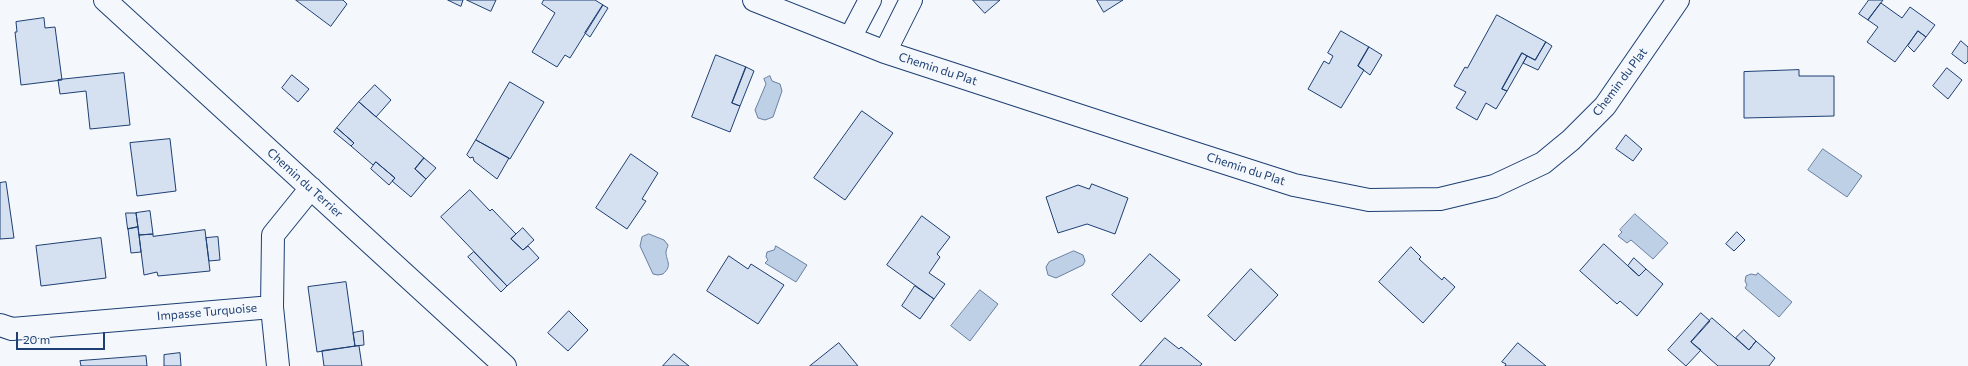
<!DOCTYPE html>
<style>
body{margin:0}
#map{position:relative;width:1968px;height:366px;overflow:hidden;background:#f4f7fb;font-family:Commissioner,sans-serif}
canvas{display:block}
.scale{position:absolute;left:16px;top:332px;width:89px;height:18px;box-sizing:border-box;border:2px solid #1d3f73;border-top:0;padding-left:5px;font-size:12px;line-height:14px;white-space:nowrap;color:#1d3f73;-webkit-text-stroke:3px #f4f7fb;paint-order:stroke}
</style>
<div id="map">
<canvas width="1968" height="366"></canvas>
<div class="scale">20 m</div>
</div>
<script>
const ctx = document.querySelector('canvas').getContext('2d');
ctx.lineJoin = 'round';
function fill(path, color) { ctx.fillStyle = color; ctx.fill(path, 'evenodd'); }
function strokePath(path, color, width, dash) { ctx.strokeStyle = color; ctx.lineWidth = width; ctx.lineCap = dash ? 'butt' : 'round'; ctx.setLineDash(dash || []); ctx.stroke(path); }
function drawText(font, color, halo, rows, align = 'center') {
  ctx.font = font + ' Commissioner,sans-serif'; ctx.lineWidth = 3; ctx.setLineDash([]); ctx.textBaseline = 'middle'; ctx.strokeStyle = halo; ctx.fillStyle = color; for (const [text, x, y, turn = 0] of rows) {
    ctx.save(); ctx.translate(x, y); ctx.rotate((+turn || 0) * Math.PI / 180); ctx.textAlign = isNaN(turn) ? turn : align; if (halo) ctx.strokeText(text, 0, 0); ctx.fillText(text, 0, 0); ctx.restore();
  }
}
const water = new Path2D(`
 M 770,76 L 772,81 L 780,84 L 782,91 L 773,117 L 765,120 L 758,118 L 755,110 L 766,84 L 764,79 Z
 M 1823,149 L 1862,176 L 1847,197 L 1808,170 Z
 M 1635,214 L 1668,243 L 1653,259 L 1631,240 L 1627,243 L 1618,236 L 1622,232 L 1620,230 Z
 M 649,234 L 664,240 L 668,245 C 668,247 666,249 666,252 C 666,261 673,265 663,274 L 658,275 L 653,274 L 640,246 L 642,237 Z
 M 776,246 L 807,265 L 796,282 L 765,263 L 768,260 L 766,257 L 767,252 L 774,250 Z
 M 1074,251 L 1083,255 L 1085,261 L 1083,265 L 1056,278 L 1048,275 L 1046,267 L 1049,262 Z
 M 1758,273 L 1792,302 L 1779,317 L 1745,288 L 1747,285 L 1745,281 L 1746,276 L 1751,274 L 1756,275 Z
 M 980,290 L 998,304 L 970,341 L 951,326 Z`);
const building = new Path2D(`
 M 296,0 L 343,0 L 347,4 L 331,26 Z
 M 448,0 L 463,0 L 461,6 Z
 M 467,0 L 496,0 L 491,11 Z
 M 544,0 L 595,0 L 603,5 L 570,58 L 565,55 L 557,67 L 532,52 L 555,13 L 542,4 Z
 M 973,0 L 1000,0 L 985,13 Z
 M 1097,0 L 1123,0 L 1104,12 Z
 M 1869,0 L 1883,0 L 1868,20 L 1859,14 Z
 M 1881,3 L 1902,18 L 1910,7 L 1935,25 L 1926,37 L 1918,31 L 1895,62 L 1867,42 L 1878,27 L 1868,20 Z
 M 603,5 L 608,8 L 590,37 L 585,33 Z
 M 1497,15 L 1546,42 L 1535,60 L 1522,53 L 1502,89 L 1507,91 L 1496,109 L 1486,103 L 1477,120 L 1456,108 L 1466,92 L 1454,86 L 1465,67 L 1467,68 Z
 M 44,18 L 45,28 L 55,27 L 62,80 L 21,85 L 15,32 L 17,32 L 16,22 Z
 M 1341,31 L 1369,47 L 1358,66 L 1364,70 L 1341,108 L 1308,89 L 1324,61 L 1329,64 L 1333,56 L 1328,53 Z
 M 1918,31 L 1926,37 L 1914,52 L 1908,46 Z
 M 1961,41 L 1968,47 L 1968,61 L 1965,64 L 1952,54 Z
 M 1546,42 L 1552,46 L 1538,70 L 1523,63 L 1527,56 L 1535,60 Z
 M 1369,47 L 1382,55 L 1370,75 L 1358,66 Z
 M 1522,53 L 1527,56 L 1507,91 L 1502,89 Z
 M 716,55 L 746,67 L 732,103 L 740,106 L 730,132 L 692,117 Z
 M 746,67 L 754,71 L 740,106 L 732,103 Z
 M 1947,68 L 1962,80 L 1948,99 L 1933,86 Z
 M 1799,70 L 1799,76 L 1834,76 L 1834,116 L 1744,118 L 1744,72 Z
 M 124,73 L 130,125 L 90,129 L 86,91 L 60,94 L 58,80 Z
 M 292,75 L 309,89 L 298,102 L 282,88 Z
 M 510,82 L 544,102 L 510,159 L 476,140 Z
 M 375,85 L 391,100 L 376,117 L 359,102 Z
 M 359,102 L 424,158 L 415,169 L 426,179 L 411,197 L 392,181 L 395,178 L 376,162 L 373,165 L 351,146 L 354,143 L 337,128 Z
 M 862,111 L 893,133 L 845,200 L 814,178 Z
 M 337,128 L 354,143 L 351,146 L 334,132 Z
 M 1626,135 L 1642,149 L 1633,161 L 1616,149 Z
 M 170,139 L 176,191 L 137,196 L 130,143 Z
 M 476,140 L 509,158 L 497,179 L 474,161 L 473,157 L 470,158 L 467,155 Z
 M 631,154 L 658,173 L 642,199 L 646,201 L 627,229 L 596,208 Z
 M 424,158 L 436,168 L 426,179 L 415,169 Z
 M 376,162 L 395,178 L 389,185 L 371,169 Z
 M 6,182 L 14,238 L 0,239 L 0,183 Z
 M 1092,184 L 1128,198 L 1115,234 L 1087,224 L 1058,233 L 1046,197 L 1078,185 L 1089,189 Z
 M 470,190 L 490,211 L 492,209 L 516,234 L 511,239 L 523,250 L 528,246 L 539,258 L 507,286 L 441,217 Z
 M 150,211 L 153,234 L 139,235 L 136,213 Z
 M 126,213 L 136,213 L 138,227 L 128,229 Z
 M 922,216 L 950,237 L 937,254 L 940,257 L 929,273 L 945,284 L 934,299 L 887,265 Z
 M 138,227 L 141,252 L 131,253 L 128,229 Z
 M 523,228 L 534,240 L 523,250 L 511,239 Z
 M 205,230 L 210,271 L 158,276 L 157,272 L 144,275 L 139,235 L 153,234 L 153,236 Z
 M 1737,232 L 1745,240 L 1734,251 L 1726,244 Z
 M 218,237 L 220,260 L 209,261 L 206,238 Z
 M 101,238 L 106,278 L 41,286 L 36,246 Z
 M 1604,244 L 1639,276 L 1646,269 L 1663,284 L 1637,316 L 1620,301 L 1617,304 L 1580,271 Z
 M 1411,247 L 1421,257 L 1419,259 L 1442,280 L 1444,277 L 1455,287 L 1423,323 L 1379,282 Z
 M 474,252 L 507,286 L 501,292 L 468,257 Z
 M 1150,254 L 1180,280 L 1141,322 L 1112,295 Z
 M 729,256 L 748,269 L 751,264 L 784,285 L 758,324 L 707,291 Z
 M 1634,258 L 1646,269 L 1639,276 L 1628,266 Z
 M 1251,269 L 1278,295 L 1235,341 L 1208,316 Z
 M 346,282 L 355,346 L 317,352 L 308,287 Z
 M 915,286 L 934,299 L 920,319 L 902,306 Z
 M 569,311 L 588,330 L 568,351 L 548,333 Z
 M 1701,313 L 1710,321 L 1691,342 L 1701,350 L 1686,366 L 1668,350 Z
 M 1712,318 L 1749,350 L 1756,341 L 1775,358 L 1769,366 L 1718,366 L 1691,342 Z
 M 1744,330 L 1756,341 L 1749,350 L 1736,338 Z
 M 363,331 L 364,345 L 355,346 L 353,333 Z
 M 1165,338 L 1179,349 L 1181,347 L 1202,364 L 1200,366 L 1140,366 Z
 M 839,343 L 858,366 L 810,366 Z
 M 1518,343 L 1546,366 L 1505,366 L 1506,364 L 1502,362 Z
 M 359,346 L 362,366 L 324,366 L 322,351 Z
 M 180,353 L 181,366 L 164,366 L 164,355 Z
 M 674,354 L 689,366 L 663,366 Z
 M 146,356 L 147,366 L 81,366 L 80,361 Z`);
const street = new Path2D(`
 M 105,0 L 505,366
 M 754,0 L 885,52 L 1191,152 L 1294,185 L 1369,200 L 1440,199 L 1494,186 L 1543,163 L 1571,140 L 1605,106 L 1678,0
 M 850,38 L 870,0
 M 885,52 L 911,0
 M 0,325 L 12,329 L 272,307
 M 278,366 L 272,307 L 273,235 L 311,188`);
const streetNames = [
 ["Chemin du Plat",938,69,18],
 ["Chemin du Plat",1620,82,-53],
 ["Chemin du Plat",1246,169,18],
 ["Chemin du Terrier",305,183,42],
 ["Impasse Turquoise",207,312,-5]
];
fill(water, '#bed0e5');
strokePath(water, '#687fa3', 1);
fill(building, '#d5e0f0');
strokePath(building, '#1d3f73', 1);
strokePath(street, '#1d3f73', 24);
strokePath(street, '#f4f7fb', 22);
drawText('12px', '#1d3f73', '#f4f7fb', streetNames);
</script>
